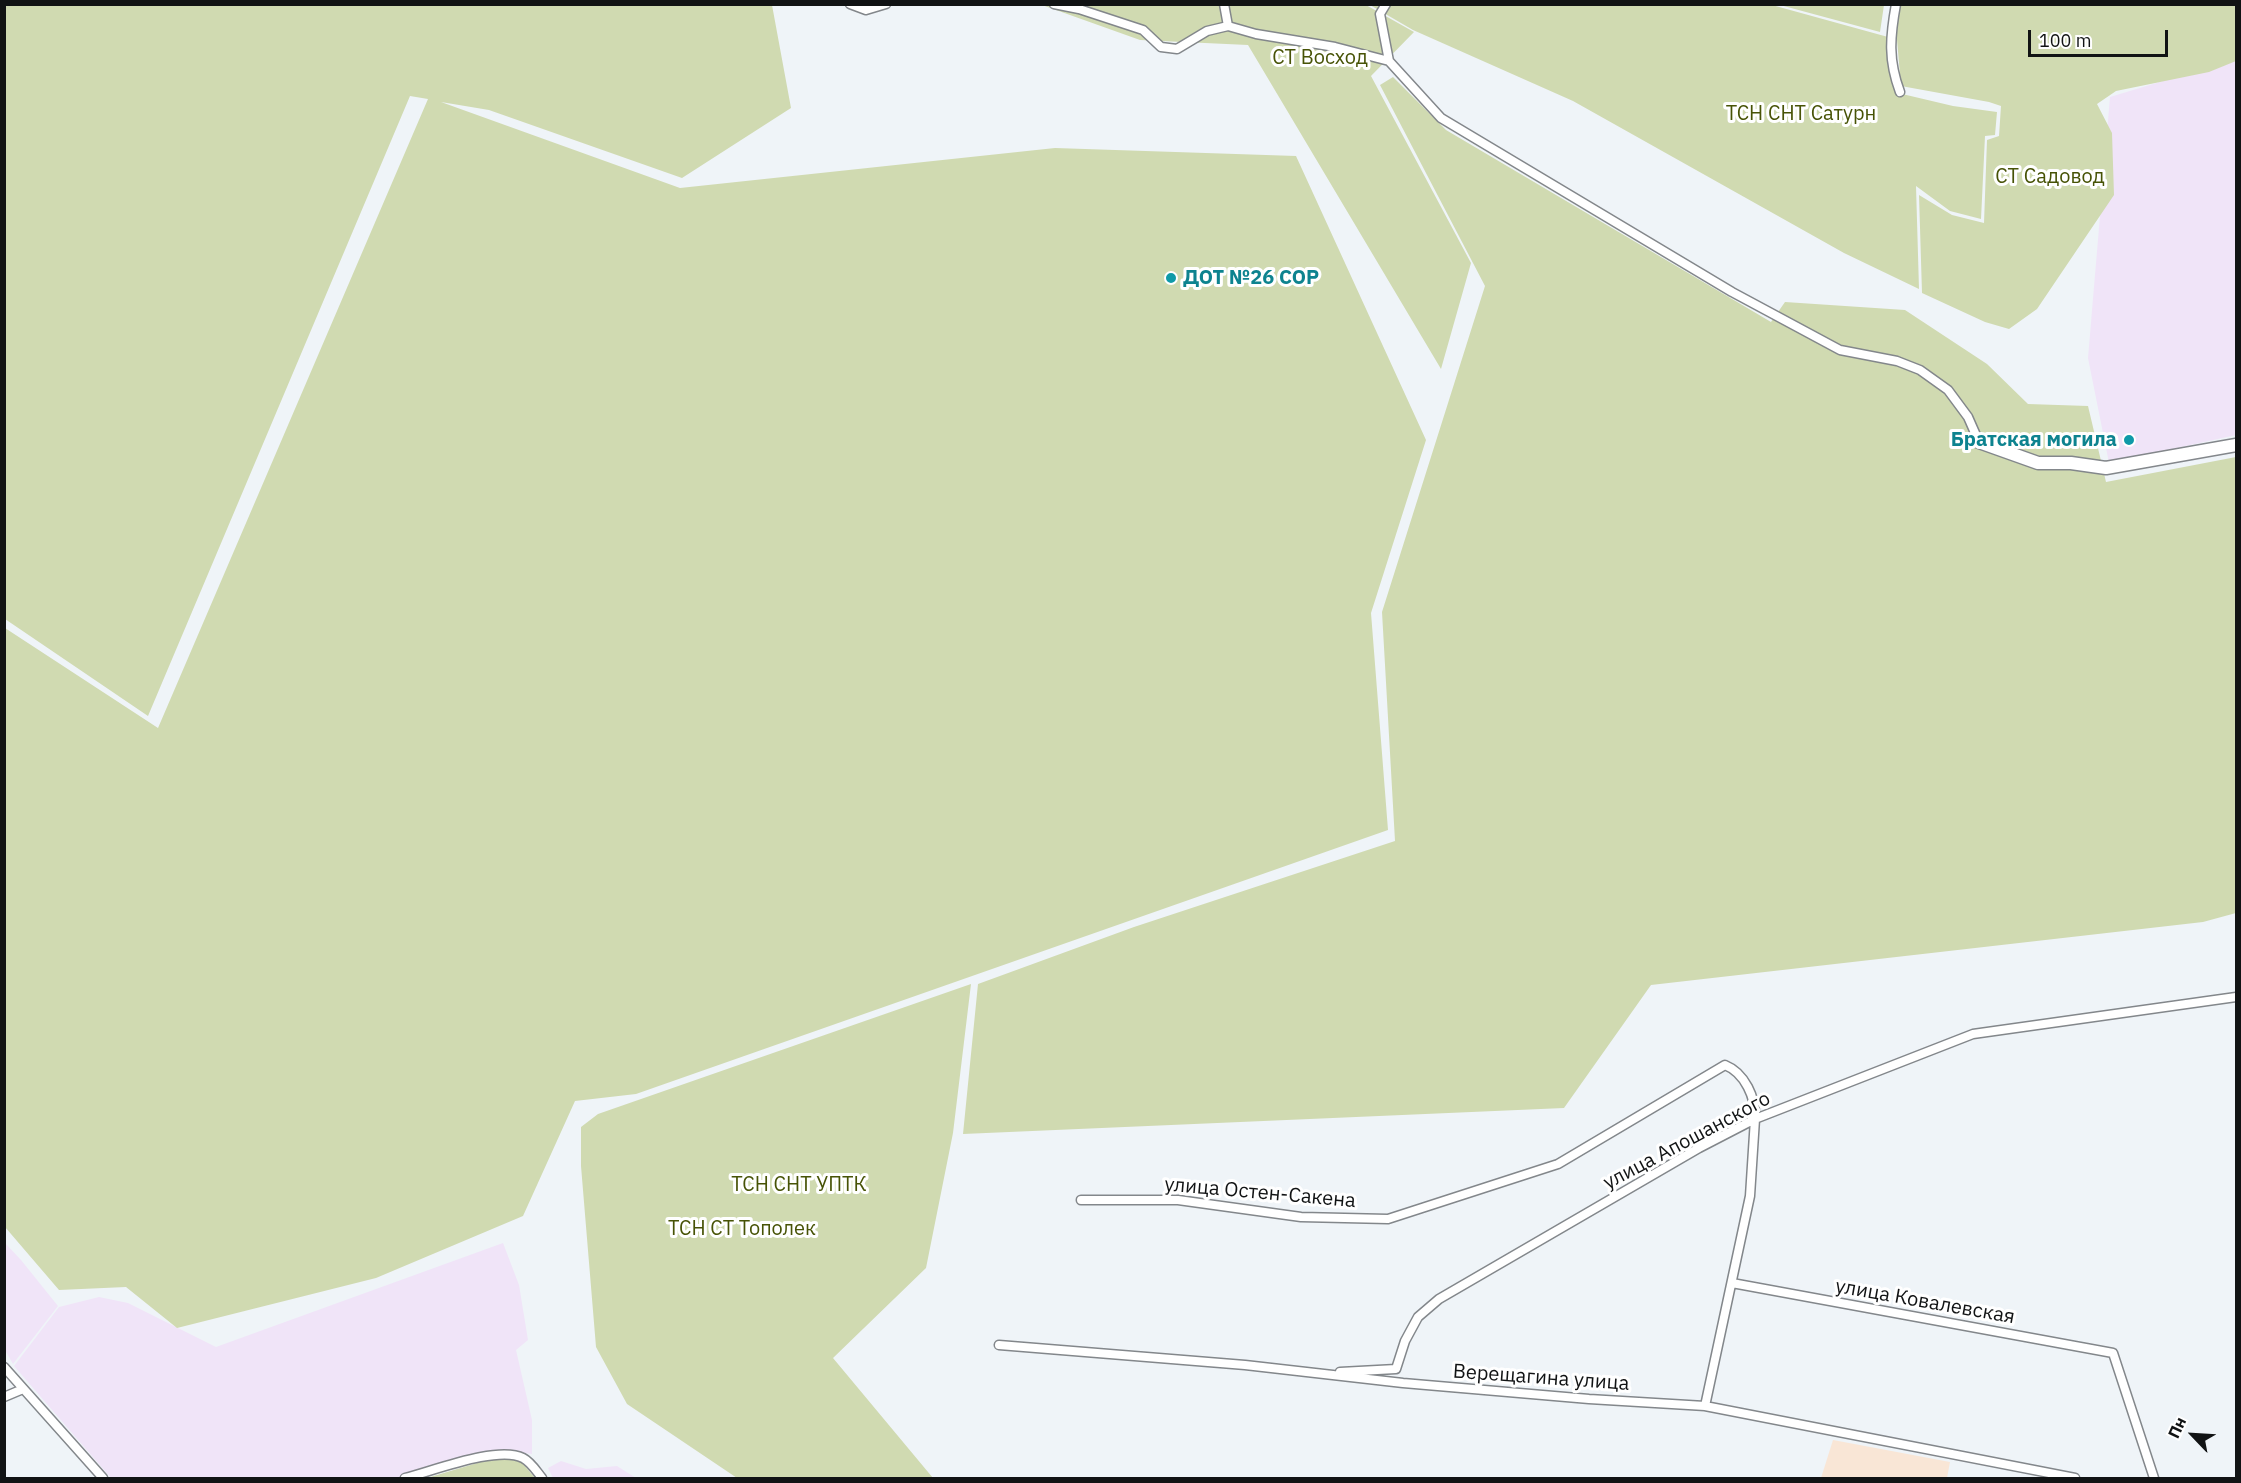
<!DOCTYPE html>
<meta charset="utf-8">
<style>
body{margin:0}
#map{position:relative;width:2241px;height:1483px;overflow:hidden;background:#eff4f8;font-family:"IBM Plex Sans",sans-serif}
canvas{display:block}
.frame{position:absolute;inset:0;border:6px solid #111314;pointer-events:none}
.north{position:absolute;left:2163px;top:1405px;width:60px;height:60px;-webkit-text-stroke:4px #fff;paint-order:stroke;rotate:295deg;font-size:16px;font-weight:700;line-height:24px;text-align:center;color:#111314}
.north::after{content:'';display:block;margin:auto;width:21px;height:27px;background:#111314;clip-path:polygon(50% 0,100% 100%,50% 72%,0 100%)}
.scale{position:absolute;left:2028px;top:30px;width:140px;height:27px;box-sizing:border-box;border:3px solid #111314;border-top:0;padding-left:8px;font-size:18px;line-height:21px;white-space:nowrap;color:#111314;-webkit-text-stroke:4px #fff;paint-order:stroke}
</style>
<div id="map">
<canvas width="2241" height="1483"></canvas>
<div class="frame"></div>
<div class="north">Пн</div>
<div class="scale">100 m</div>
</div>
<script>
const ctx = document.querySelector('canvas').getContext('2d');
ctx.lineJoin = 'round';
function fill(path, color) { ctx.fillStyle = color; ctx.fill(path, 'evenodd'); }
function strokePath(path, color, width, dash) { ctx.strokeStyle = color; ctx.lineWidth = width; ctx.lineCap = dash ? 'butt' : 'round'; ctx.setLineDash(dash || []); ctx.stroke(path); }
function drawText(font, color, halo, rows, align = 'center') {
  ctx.font = font + ' "IBM Plex Sans",sans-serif'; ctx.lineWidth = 6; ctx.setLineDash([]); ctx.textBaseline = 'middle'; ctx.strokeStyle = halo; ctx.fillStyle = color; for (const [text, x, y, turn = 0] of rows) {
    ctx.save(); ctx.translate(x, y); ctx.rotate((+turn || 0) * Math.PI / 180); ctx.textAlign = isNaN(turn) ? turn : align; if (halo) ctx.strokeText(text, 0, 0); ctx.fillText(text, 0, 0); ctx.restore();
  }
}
const industrial = new Path2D(`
 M 2236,59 L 2236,435 L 2109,463 L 2088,358 L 2110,97 Z
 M 5,1243 L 21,1260 L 58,1306 L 13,1364 L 5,1350 Z
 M 503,1243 L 519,1285 L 528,1340 L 516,1350 L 532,1420 L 532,1454 L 504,1450 L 405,1478 L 111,1478 L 14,1366 L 59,1307 L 99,1297 L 128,1303 L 216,1347 Z
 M 561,1461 L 586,1469 L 617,1466 L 636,1478 L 553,1478 L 548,1468 Z`);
const education = new Path2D(`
 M 1833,1440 L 1950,1462 L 1947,1478 L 1821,1478 Z`);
const green = new Path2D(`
 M 5,4 L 772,5 L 791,108 L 682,178 L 489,110 L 441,102 L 680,188 L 1055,148 L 1296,156 L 1426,440 L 1371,613 L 1388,830 L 636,1094 L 575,1101 L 523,1216 L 376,1278 L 177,1328 L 126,1287 L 59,1290 L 5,1227 L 5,628 L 158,728 L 428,99 L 410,96 L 148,716 L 5,619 Z
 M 1042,5 L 1366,5 L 1414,32 L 1371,76 L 1471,263 L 1441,369 L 1248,45 L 1140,40 Z
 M 1370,5 L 1772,5 L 1888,37 L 1898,93 L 1953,106 L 1997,112 L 1995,135 L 1985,136 L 1981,219 L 1950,211 L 1916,186 L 1919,289 L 1844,253 L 1573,101 L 1413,30 Z
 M 1780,5 L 1884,5 L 1880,32 Z
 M 1894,5 L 2236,5 L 2236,61 L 2209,72 L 2116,91 L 2097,104 L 2112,133 L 2114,195 L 2037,309 L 2009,329 L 1985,322 L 1922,293 L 1919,195 L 1952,215 L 1984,223 L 1987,140 L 1999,136 L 2001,106 L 1989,102 L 1901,86 Z
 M 1393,77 L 1446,130 L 1771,322 L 1785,302 L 1905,310 L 1987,364 L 2028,404 L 2088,406 L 2106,482 L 2236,457 L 2236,913 L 2203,922 L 1651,985 L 1564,1108 L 963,1134 L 978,984 L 1134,927 L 1395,841 L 1382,612 L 1485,286 L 1380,85 Z
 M 971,984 L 953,1133 L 926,1268 L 833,1358 L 933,1478 L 737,1478 L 627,1404 L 596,1347 L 581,1166 L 581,1127 L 598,1114 Z
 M 494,1458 L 518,1458 L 535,1478 L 427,1478 Z`);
const street = new Path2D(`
 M 850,4 L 866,10 L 886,4
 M 1054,4 L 1079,9 L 1143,30 L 1161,47 L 1177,49 L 1207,31 L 1228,26 L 1256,34 L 1335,47 L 1389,61 L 1441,118 L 1732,292 L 1840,350 L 1897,361 L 1920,370 L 1948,390 L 1968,417 L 1979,442
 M 1224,4 L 1228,26
 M 1386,4 L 1380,14 L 1389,61
 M 1896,4 C 1890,37 1888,60 1900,92
 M 1081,1200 L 1178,1200 L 1301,1217 L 1388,1219 L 1558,1164 L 1725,1065 C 1745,1073 1756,1098 1755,1119 L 1750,1196 L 1705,1406
 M 1732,1283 L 2113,1353 L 2154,1478
 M 999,1345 L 1245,1365 L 1403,1383 L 1589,1399 L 1705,1406 L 2075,1478
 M 4,1367 L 103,1478
 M 1340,1372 L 1396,1369 L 1405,1341 L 1418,1317 L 1439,1299 L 1699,1148 L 1755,1119 L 1973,1034 L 2236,997
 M 4,1397 L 23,1389
 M 405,1478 C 433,1471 498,1445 523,1458 C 531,1462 537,1472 542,1478`);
const secondary = new Path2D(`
 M 1979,442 L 2038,463 L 2071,463 L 2106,468 L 2236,445`);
const markers = [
 [1171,278,6,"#0f9aa8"],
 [2129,440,6,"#0f9aa8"]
];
const parkNames = [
 ["СТ Восход",1320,58],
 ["ТСН СНТ Сатурн",1801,114],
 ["СТ Садовод",2050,177],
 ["ТСН СНТ УПТК",799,1185],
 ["ТСН СТ Тополек",742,1229]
];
const cultureNames = [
 ["ДОТ №26 СОР",1183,278],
 ["Братская могила",2117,440,"right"]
];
const streetNames = [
 ["улица Апошанского",1687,1141,-28],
 ["улица Остен-Сакена",1260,1193,5],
 ["улица Ковалевская",1925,1302,10],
 ["Верещагина улица",1541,1378,4]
];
fill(industrial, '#f0e4f8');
fill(education, '#f9e6d6');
fill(green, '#d0dab1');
strokePath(street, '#83878b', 11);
strokePath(secondary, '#83878b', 15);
strokePath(street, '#fff', 8);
strokePath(secondary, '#fff', 12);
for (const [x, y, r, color] of markers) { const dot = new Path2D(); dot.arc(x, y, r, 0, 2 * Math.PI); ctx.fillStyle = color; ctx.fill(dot); strokePath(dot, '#fff', 2); }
drawText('20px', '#475306', '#fff', parkNames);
drawText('bold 20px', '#0d838f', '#fff', cultureNames, 'left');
drawText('20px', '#111314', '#fff', streetNames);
</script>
